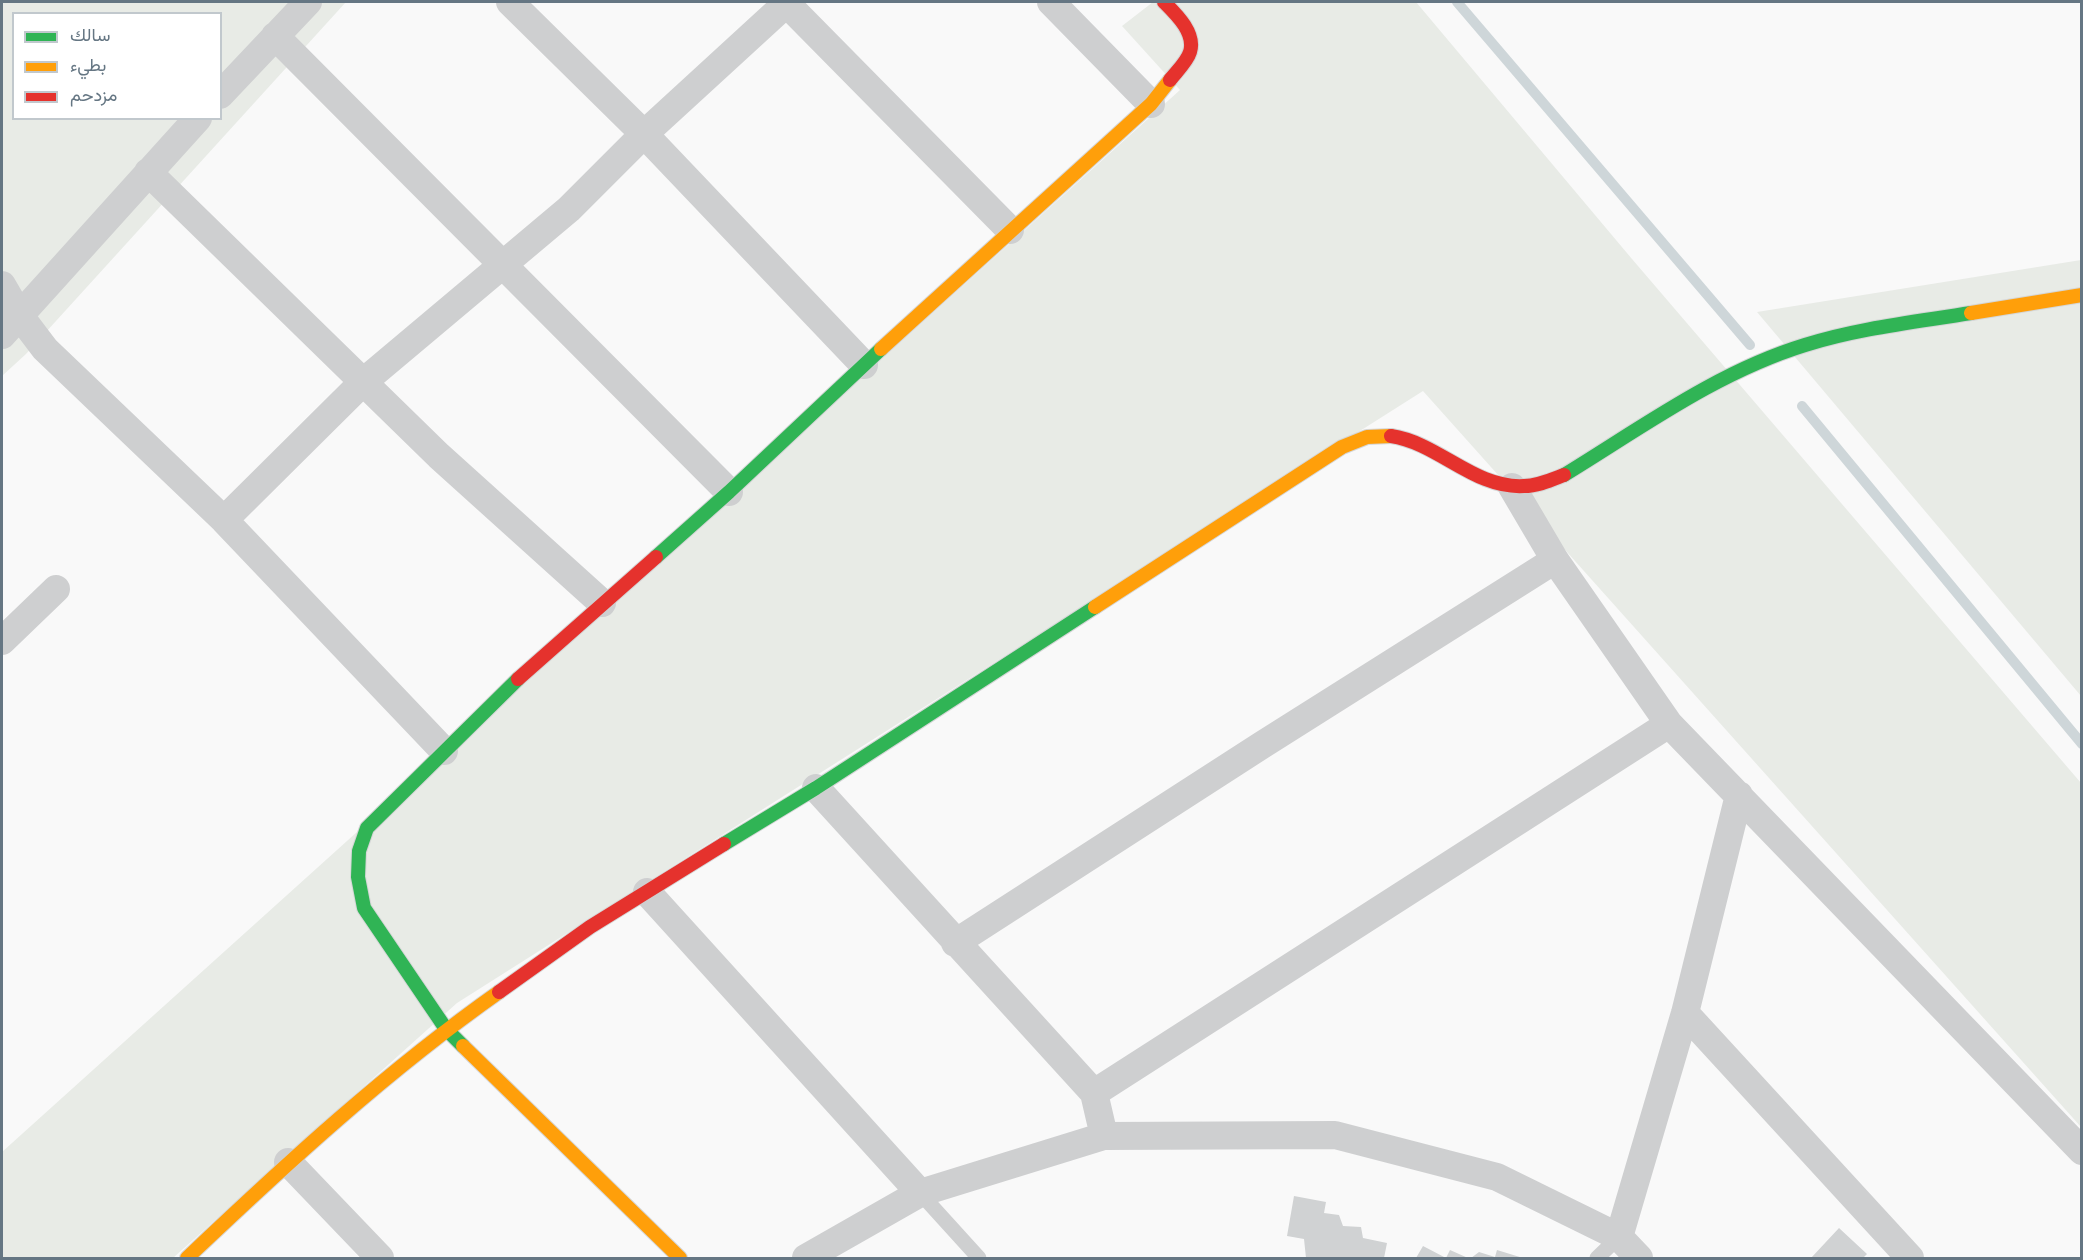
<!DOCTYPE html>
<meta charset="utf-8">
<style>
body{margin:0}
#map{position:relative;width:2083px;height:1260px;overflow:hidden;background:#f9f9f9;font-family:Overpass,Vazirmatn,sans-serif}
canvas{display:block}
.frame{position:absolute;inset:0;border:3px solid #657683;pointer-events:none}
.legend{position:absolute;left:12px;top:12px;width:210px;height:108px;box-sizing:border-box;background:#fff;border:2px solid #c1c8cd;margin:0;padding:8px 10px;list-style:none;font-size:18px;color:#657683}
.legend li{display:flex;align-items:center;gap:12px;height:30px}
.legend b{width:30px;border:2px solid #c1c8cd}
</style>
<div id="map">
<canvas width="2083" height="1260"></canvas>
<div class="frame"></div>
<ul class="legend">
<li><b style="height:8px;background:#30b455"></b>سالك</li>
<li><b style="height:8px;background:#ff9f0a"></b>بطيء</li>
<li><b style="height:8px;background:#e5322d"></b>مزدحم</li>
</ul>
</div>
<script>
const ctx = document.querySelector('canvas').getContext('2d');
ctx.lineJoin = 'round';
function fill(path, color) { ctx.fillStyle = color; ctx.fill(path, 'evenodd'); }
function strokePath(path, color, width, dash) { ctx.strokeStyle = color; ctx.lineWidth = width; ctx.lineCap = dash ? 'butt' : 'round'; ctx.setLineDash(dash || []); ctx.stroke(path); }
const green = new Path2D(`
 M 2,2 L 346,2 L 26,354 L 2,376 ZM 14,14 L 220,14 L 220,118 L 14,118 Z
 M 1153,2 L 1416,2 L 1632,259 L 2081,783 L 2081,1127 L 1423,391 L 457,1003 L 173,1258 L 2,1258 L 2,1152 L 1180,90 L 1122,26 Z
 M 2081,260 L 2081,696 L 1757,312 Z`);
const stream = new Path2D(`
 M 1457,2 L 1750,345
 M 1802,406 L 2082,744`);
const building = new Path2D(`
 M 1294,1196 L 1326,1202 L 1324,1213 L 1339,1215 L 1343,1226 L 1361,1227 L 1363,1238 L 1387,1243 L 1384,1258 L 1306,1258 L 1304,1239 L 1287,1236 Z
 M 1839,1228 L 1867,1254 L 1863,1258 L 1811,1258 Z
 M 1423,1246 L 1446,1258 L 1450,1250 L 1468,1258 L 1416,1258 Z
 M 1497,1250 L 1523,1258 L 1471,1258 L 1479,1252 L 1495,1257 Z`);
const lane = new Path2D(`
 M 920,1193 L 979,1258
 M 1597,1258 L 1619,1237`);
const street = new Path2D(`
 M 510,2 L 644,134 L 864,365
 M 785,2 L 1010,230
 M 1051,2 L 1151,104
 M 275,36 L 729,492
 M 220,95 L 308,2
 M 148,172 L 439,456 L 602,603
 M 2,285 L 20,316 L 45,349 L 224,520 L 444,751
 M 2,335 L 198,118
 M 1512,487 L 1555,560 L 1669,724 L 2082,1151
 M 224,520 L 362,383 L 569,209 L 644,134 L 788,2
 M 2,641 L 56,589
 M 816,788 L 1094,1093 L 1104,1136
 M 647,892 L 920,1193
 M 955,943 L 1262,745 L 1555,560
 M 1685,1013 L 1910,1258
 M 1094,1093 L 1669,724
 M 288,1162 L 380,1258
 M 1619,1237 L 1685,1013 L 1739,795
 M 806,1258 L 920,1193 L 1104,1136 L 1335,1135 L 1497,1177 L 1619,1237 L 1639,1258`);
const fast = new Path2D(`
 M 1564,475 C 1641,428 1717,372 1805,345 C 1859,328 1916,322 1971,313
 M 656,557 L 729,492 L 881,349
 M 724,844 L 816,788 L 1095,607
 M 463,1046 L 446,1029 L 364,908 L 358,877 L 359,851 L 367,828 L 518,679`);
const slow = new Path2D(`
 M 1971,313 L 2082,295
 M 881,349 L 1151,104 L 1170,80
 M 1095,607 L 1342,447 L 1367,437 L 1391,436
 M 463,1046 L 680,1258
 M 187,1258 C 286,1164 387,1071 499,992`);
const jam = new Path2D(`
 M 1164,2 C 1176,14 1196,33 1190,52 C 1187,62 1176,72 1170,80
 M 1391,436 C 1439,443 1474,489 1524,486 C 1538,486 1551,480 1564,475
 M 518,679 L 656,557
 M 499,992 L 590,927 L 724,844`);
fill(green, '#e8ebe6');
strokePath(stream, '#ced6d9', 10);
fill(building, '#d0d2d3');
strokePath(fast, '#d5d6d7', 16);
strokePath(slow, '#d5d6d7', 16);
strokePath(jam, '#d5d6d7', 16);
strokePath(lane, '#cecfd0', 15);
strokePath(street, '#cecfd0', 28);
strokePath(fast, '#30b455', 14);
strokePath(slow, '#ff9f0a', 14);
strokePath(jam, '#e5322d', 14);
</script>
